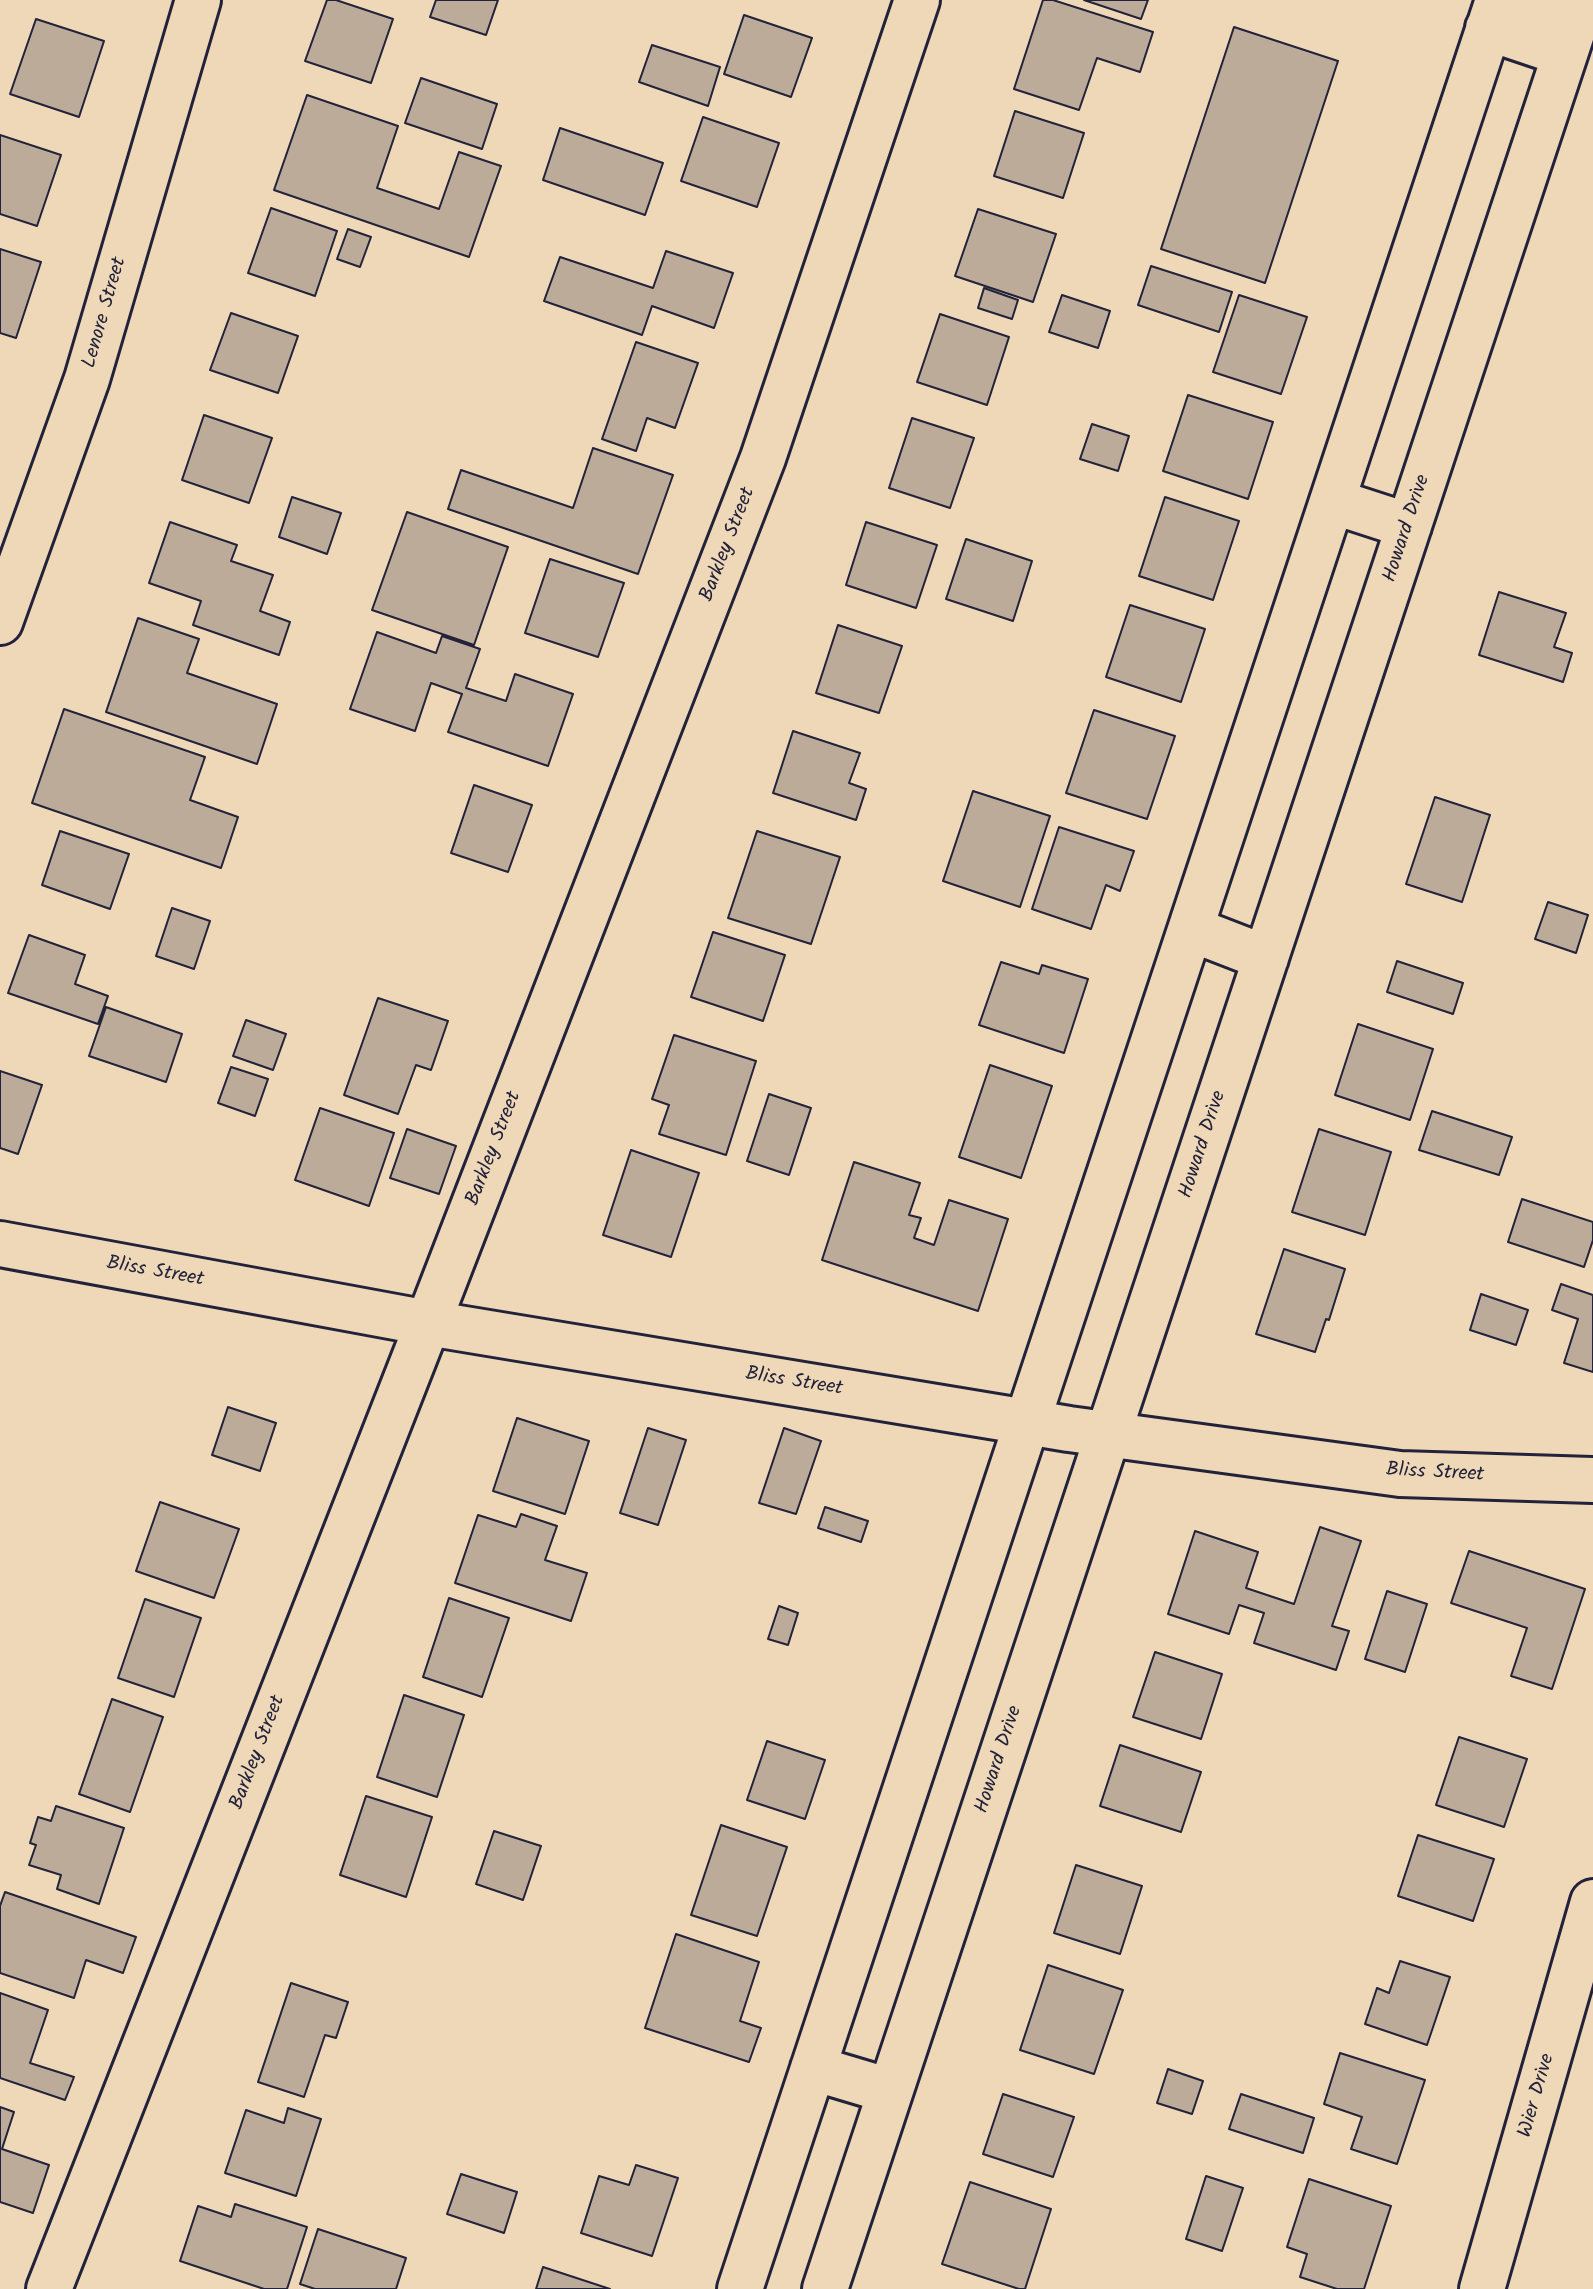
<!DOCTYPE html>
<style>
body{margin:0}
canvas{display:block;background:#efd8b7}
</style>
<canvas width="1593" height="2289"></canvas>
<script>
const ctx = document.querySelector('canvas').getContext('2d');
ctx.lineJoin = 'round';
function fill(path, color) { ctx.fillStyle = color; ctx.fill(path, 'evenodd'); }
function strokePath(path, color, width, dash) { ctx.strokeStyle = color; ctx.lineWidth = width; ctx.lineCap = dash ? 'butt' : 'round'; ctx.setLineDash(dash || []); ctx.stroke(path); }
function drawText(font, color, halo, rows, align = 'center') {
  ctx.font = font + ' Kalam,sans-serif'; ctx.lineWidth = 6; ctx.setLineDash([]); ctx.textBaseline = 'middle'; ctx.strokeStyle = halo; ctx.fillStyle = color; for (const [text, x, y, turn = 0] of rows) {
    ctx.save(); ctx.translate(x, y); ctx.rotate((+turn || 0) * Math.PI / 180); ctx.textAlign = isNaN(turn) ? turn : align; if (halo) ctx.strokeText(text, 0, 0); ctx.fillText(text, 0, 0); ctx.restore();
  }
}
const building = new Path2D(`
 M 327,0 L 336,0 L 393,19 L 371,83 L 305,61 Z
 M 436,0 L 498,0 L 486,35 L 430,17 Z
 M 1043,0 L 1053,0 L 1153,32 L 1140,72 L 1097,58 L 1079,110 L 1014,89 Z
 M 1084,0 L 1148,0 L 1141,19 Z
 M 744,15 L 812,38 L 791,97 L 724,74 Z
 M 36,19 L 104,41 L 79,117 L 10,94 Z
 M 1234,27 L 1338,61 L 1265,283 L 1161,249 Z
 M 652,45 L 720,67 L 708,106 L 639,82 Z
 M 421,78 L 497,104 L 482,149 L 405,123 Z
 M 307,95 L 398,126 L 377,188 L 439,209 L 459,152 L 501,166 L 469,257 L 274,190 Z
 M 1015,111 L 1084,133 L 1063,198 L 994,176 Z
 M 703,117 L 779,143 L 757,207 L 681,181 Z
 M 560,128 L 663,163 L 645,215 L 543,180 Z
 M 0,135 L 61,155 L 37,226 L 0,214 Z
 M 271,208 L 337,231 L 315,296 L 248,273 Z
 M 978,209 L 1056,234 L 1033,302 L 955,276 Z
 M 348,229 L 371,237 L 360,267 L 337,259 Z
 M 0,249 L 41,262 L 16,338 L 0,333 Z
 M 666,251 L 733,273 L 714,328 L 652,306 L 642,335 L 544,301 L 560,257 L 653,288 Z
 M 1151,266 L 1232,292 L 1219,332 L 1138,305 Z
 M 984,288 L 1018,300 L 1012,319 L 978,308 Z
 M 1062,295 L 1110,311 L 1098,348 L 1049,332 Z
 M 1239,295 L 1307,317 L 1281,394 L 1213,372 Z
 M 231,313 L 298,336 L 278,393 L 210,370 Z
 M 940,314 L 1009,337 L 987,405 L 917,382 Z
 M 636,342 L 698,363 L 675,428 L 647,418 L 636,451 L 602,439 Z
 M 1188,395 L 1273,422 L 1248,499 L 1163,471 Z
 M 204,415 L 272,438 L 249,503 L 182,480 Z
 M 912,418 L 974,438 L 950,508 L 889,488 Z
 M 1092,424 L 1129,436 L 1118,471 L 1080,459 Z
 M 593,448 L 673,475 L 638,574 L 448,509 L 461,470 L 573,508 Z
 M 292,497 L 341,513 L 327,554 L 279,537 Z
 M 1165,497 L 1239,521 L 1213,600 L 1139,576 Z
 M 407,512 L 508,547 L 474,645 L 372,610 Z
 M 170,522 L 237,545 L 231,561 L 273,575 L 260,611 L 290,622 L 279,655 L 193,625 L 201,601 L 149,583 Z
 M 866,522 L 937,545 L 916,608 L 846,585 Z
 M 966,539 L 1032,561 L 1013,621 L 946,599 Z
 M 550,559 L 624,583 L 598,657 L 525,633 Z
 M 1499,592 L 1566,613 L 1554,647 L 1572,653 L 1563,682 L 1479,655 Z
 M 1130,605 L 1205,629 L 1181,702 L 1106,677 Z
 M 138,618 L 199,639 L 187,673 L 277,704 L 257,764 L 106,712 Z
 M 838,625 L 902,646 L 879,713 L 816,693 Z
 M 377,632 L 436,653 L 442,636 L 480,649 L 466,688 L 506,701 L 515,674 L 573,694 L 548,766 L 448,732 L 462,694 L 431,683 L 415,731 L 350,709 Z
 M 64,709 L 205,757 L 190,800 L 238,817 L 221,868 L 32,803 Z
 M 1094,710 L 1175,736 L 1147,819 L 1066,793 Z
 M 793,731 L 860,753 L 849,783 L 866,789 L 856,820 L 773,793 Z
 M 474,785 L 532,805 L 508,872 L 451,853 Z
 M 973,791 L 1050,816 L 1020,907 L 943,881 Z
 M 1435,797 L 1490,815 L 1462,902 L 1406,884 Z
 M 1059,827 L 1134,851 L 1120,891 L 1106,885 L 1091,929 L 1032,909 Z
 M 60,831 L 129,854 L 110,909 L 42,885 Z
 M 757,831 L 840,857 L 811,944 L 728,918 Z
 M 1548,902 L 1588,915 L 1576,953 L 1535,939 Z
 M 172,908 L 210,921 L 194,969 L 156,956 Z
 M 713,932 L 785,955 L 763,1021 L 691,997 Z
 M 29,935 L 85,955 L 75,984 L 108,996 L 98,1024 L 8,993 Z
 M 1397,961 L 1463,983 L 1453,1014 L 1387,992 Z
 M 1001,962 L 1039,974 L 1042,965 L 1088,979 L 1064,1053 L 979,1025 Z
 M 378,998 L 448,1021 L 431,1070 L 416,1065 L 398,1114 L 344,1095 Z
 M 106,1007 L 182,1034 L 166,1082 L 89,1056 Z
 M 246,1020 L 286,1034 L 273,1070 L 233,1056 Z
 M 1358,1024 L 1433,1049 L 1410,1120 L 1335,1095 Z
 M 674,1035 L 756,1061 L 726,1155 L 659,1134 L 669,1105 L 652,1099 Z
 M 990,1065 L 1052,1086 L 1021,1178 L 959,1157 Z
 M 231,1067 L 268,1079 L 255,1116 L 218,1103 Z
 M 0,1071 L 42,1085 L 18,1154 L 0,1148 Z
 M 769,1094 L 811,1108 L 789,1175 L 747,1161 Z
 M 320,1108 L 394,1133 L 369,1206 L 295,1180 Z
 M 1432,1111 L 1512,1137 L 1499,1175 L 1419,1150 Z
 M 407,1129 L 456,1146 L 439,1194 L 390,1178 Z
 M 1319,1129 L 1391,1152 L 1365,1235 L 1292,1212 Z
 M 631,1150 L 699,1173 L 671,1257 L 603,1235 Z
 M 854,1162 L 920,1183 L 909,1215 L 921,1218 L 914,1238 L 934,1245 L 949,1200 L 1008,1219 L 978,1311 L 822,1260 Z
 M 1522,1199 L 1593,1222 L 1593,1240 L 1584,1267 L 1508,1242 Z
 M 1284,1249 L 1345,1269 L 1329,1320 L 1326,1319 L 1315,1352 L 1256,1334 Z
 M 1561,1284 L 1593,1295 L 1593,1372 L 1564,1363 L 1578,1319 L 1552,1310 Z
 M 1481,1294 L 1528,1310 L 1516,1345 L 1470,1330 Z
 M 228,1407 L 276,1423 L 260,1471 L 212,1455 Z
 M 517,1418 L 589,1441 L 565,1514 L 493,1491 Z
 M 648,1428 L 686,1440 L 658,1525 L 620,1513 Z
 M 784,1428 L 821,1441 L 796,1514 L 759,1503 Z
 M 160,1502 L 239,1529 L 214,1598 L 136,1571 Z
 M 825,1507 L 868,1521 L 861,1542 L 818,1528 Z
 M 521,1514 L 557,1526 L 545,1560 L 587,1573 L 571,1621 L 455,1583 L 478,1515 L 516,1527 Z
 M 1320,1527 L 1361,1541 L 1332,1626 L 1349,1631 L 1336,1670 L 1254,1643 L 1264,1613 L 1239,1605 L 1229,1634 L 1168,1614 L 1195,1531 L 1258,1552 L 1246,1588 L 1294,1604 Z
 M 1469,1551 L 1585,1589 L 1552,1689 L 1511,1676 L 1527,1628 L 1451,1603 Z
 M 1387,1591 L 1427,1604 L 1405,1672 L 1365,1659 Z
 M 449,1598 L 509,1618 L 482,1697 L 423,1677 Z
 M 145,1599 L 201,1618 L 174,1697 L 118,1678 Z
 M 779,1606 L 798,1613 L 788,1645 L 768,1639 Z
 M 1155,1652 L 1222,1674 L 1201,1739 L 1133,1717 Z
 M 404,1695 L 464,1715 L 437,1797 L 377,1777 Z
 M 112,1699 L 163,1717 L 130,1812 L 79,1794 Z
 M 1459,1737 L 1527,1759 L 1504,1827 L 1436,1805 Z
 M 767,1741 L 825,1760 L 805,1819 L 747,1800 Z
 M 1120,1745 L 1201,1772 L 1181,1832 L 1100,1806 Z
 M 366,1796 L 432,1817 L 406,1897 L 340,1875 Z
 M 56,1806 L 124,1828 L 99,1904 L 57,1889 L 61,1875 L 29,1865 L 36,1845 L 30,1843 L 38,1817 L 51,1821 Z
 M 721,1825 L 787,1847 L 757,1936 L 691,1915 Z
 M 494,1831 L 541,1846 L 523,1900 L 476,1884 Z
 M 1418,1835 L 1494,1859 L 1473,1921 L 1398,1896 Z
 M 1076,1865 L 1142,1886 L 1120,1954 L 1054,1933 Z
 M 5,1892 L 136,1937 L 123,1973 L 86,1960 L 74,1998 L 0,1973 L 0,1906 Z
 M 676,1934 L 759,1962 L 740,2021 L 761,2028 L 749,2062 L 645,2028 Z
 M 1400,1961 L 1450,1977 L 1427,2045 L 1365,2024 L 1377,1988 L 1389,1993 Z
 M 1048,1965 L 1123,1990 L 1094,2074 L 1020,2050 Z
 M 291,1983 L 348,2002 L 336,2038 L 325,2035 L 304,2097 L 258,2082 Z
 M 0,1993 L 48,2010 L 30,2063 L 74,2077 L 65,2100 L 0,2078 Z
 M 1340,2053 L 1425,2080 L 1397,2164 L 1351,2149 L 1362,2117 L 1324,2104 Z
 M 1168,2069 L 1203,2081 L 1192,2114 L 1157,2103 Z
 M 1003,2094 L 1074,2117 L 1053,2177 L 983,2154 Z
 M 1241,2094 L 1314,2118 L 1303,2153 L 1229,2129 Z
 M 0,2107 L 14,2112 L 2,2149 L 49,2165 L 33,2213 L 0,2202 Z
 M 288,2108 L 321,2119 L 296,2196 L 225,2173 L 246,2110 L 284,2123 Z
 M 636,2165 L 678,2178 L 652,2256 L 581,2233 L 599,2176 L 629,2185 Z
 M 461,2174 L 517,2192 L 504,2233 L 447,2214 Z
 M 1206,2176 L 1243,2188 L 1222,2251 L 1186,2239 Z
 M 1309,2179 L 1391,2206 L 1364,2289 L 1337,2289 L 1300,2277 L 1307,2254 L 1287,2247 Z
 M 970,2182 L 1051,2209 L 1025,2289 L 1019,2289 L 942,2264 Z
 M 235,2204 L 307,2227 L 287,2289 L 264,2289 L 180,2261 L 198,2206 L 231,2217 Z
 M 318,2229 L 406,2258 L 396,2289 L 315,2289 L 300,2284 Z
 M 543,2267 L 610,2289 L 536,2289 Z`);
const minor = new Path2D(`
 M 1518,0 L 1575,25
 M 0,622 L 87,379 L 198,0
 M 0,1244 L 428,1323 L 1069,1429 L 1400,1474 L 1593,1480
 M 49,2289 L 428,1323 L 763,458 L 917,0
 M 1482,2289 L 1593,1902`);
const major = new Path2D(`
 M 1488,28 L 1565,54
 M 1332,501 L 1409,526
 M 1191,929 L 1266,958
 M 813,2068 L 890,2091
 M 740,2289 L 1498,0
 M 825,2289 L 1583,0`);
const streetNames = [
 ["Lenore Street",106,313,-74],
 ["Howard Drive",1408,529,-72],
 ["Barkley Street",729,545,-69],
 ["Howard Drive",1204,1145,-72],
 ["Barkley Street",495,1149,-69],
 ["Bliss Street",155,1273,10],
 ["Bliss Street",794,1383,9],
 ["Bliss Street",1435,1474,3],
 ["Barkley Street",259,1753,-69],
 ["Howard Drive",1000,1760,-72],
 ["Wier Drive",1538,2096,-74]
];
fill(building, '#bcab98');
strokePath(building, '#22223b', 2);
strokePath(minor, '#22223b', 50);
strokePath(major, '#22223b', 50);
strokePath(minor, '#efd8b7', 44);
strokePath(major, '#efd8b7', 44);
drawText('20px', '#22223b', '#efd8b7', streetNames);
</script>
